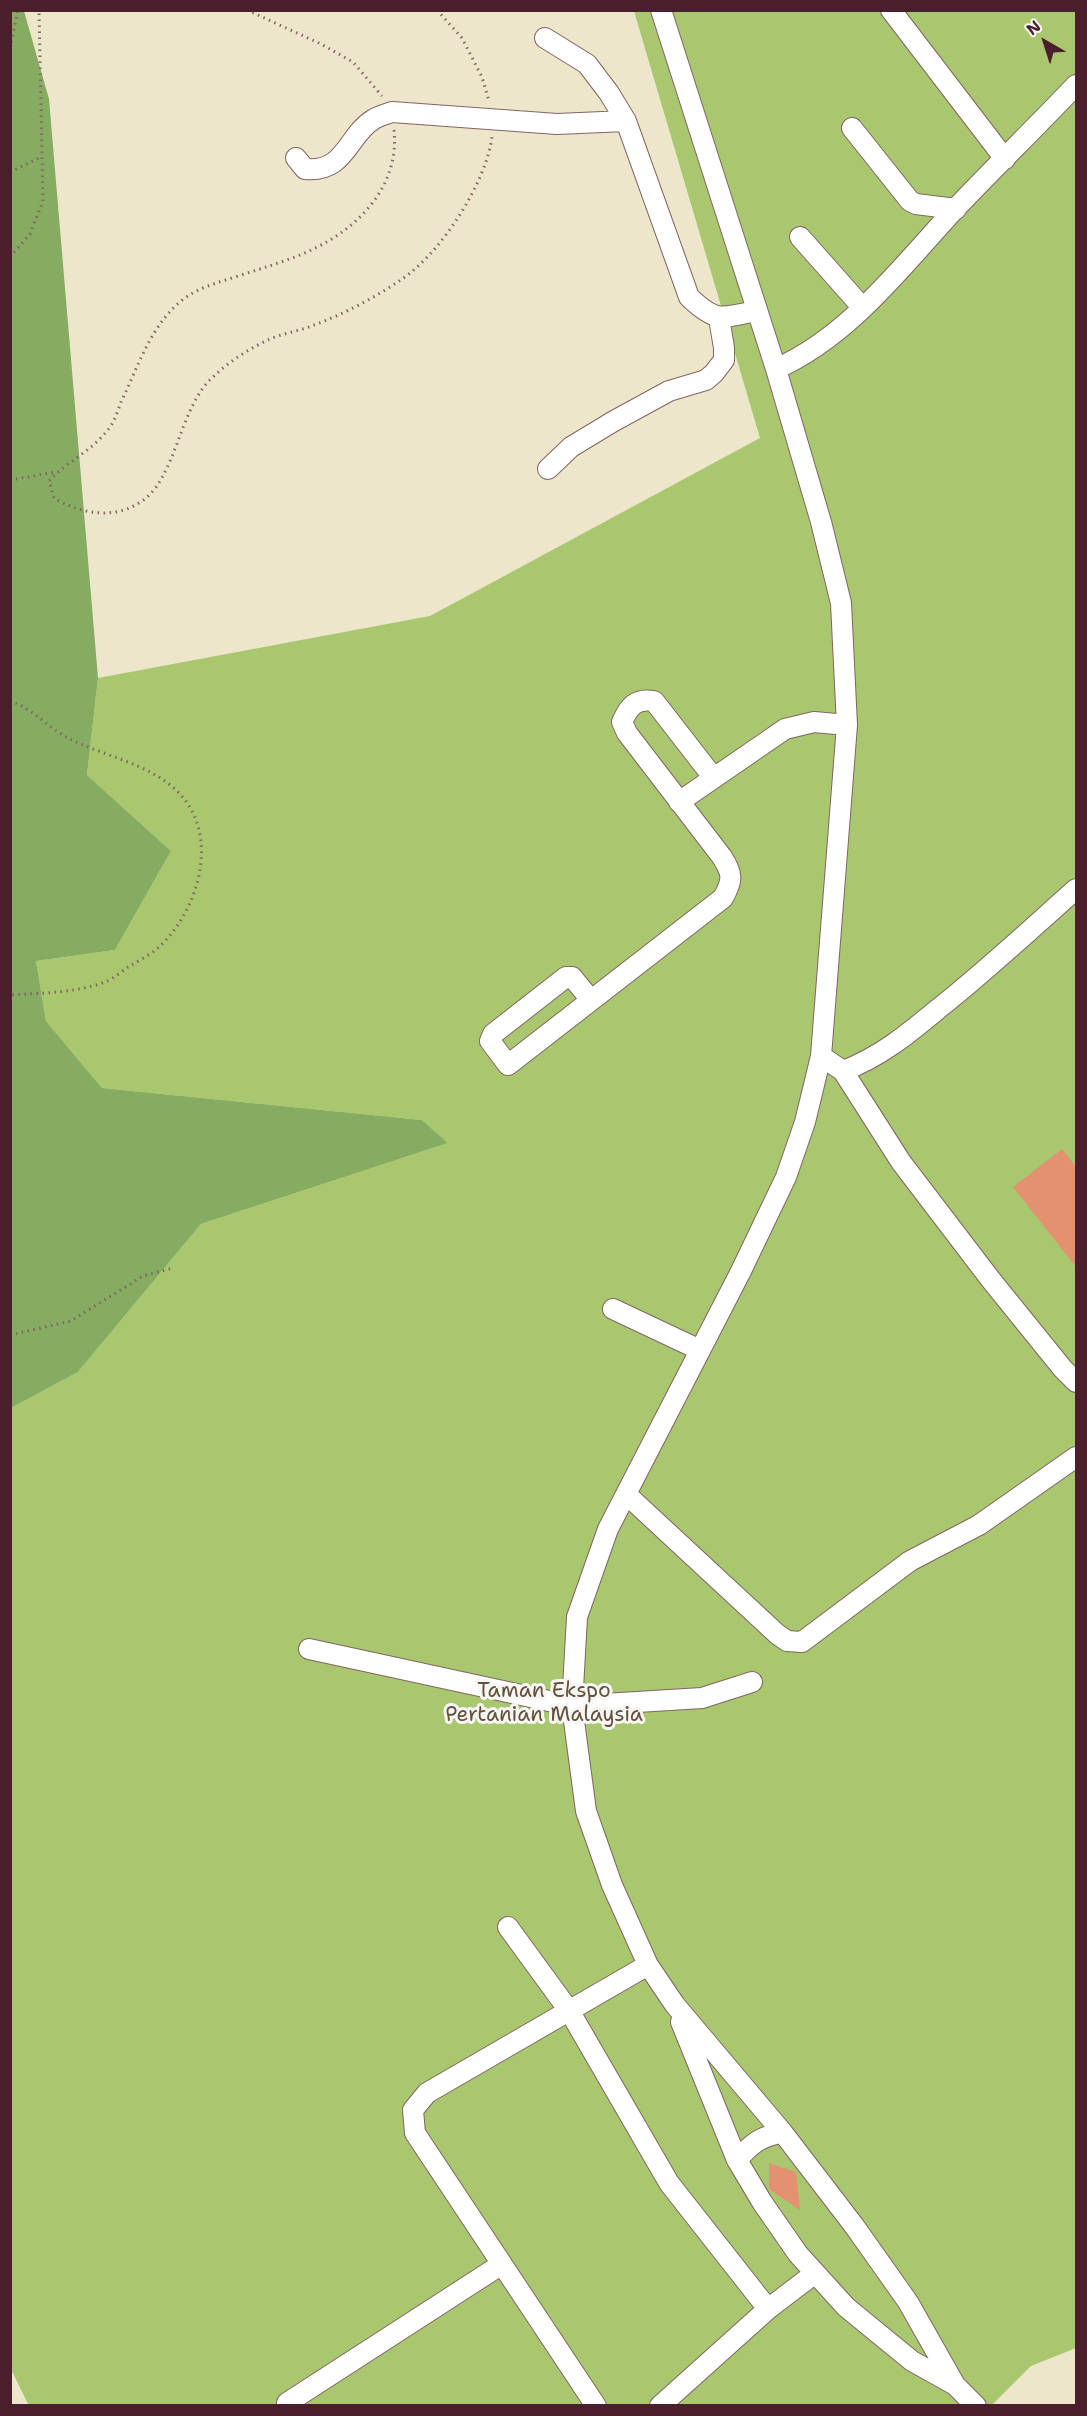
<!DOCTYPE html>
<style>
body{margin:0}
#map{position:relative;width:1087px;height:2416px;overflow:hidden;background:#ede6cb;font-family:"Shantell Sans",sans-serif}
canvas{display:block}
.frame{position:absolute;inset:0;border:12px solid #4a1f2b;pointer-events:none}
.north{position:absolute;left:1015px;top:12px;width:60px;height:60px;-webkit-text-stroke:4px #f6f6f2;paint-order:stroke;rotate:321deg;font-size:16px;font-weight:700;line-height:24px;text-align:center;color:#4a1f2b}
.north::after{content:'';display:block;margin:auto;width:21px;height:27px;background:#4a1f2b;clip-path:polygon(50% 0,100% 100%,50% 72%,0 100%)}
</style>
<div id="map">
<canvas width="1087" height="2416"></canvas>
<div class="frame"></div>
<div class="north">N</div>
</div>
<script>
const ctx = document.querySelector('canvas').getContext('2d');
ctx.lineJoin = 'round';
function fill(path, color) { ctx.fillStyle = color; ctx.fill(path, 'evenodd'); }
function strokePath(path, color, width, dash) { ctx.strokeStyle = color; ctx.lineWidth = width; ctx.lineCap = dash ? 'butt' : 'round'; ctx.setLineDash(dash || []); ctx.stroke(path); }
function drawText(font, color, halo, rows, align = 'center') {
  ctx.font = font + ' "Shantell Sans",sans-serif'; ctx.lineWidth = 6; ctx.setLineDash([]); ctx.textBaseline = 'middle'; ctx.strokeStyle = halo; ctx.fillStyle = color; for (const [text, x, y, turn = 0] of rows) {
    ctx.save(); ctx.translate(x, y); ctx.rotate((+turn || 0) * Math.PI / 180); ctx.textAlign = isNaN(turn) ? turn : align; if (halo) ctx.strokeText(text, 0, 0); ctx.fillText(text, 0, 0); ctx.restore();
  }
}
const green = new Path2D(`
 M 634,11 L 1076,11 L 1076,2348 L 1031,2366 L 991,2406 L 29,2406 L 11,2369 L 11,1408 L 78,1372 L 201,1224 L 448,1143 L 422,1120 L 102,1088 L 46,1021 L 36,961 L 115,950 L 171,851 L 87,775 L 98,678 L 430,616 L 760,438 Z`);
const forest = new Path2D(`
 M 24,11 L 49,99 L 98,678 L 87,775 L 171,851 L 115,950 L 36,961 L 46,1021 L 102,1088 L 422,1120 L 448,1143 L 201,1224 L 78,1372 L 11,1408 L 10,11 Z`);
const building = new Path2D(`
 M 1062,1149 L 1077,1168 L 1077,1268 L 1013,1187 Z
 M 769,2163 L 796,2172 L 800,2210 L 769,2189 Z`);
const path = new Path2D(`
 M 247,10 L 321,44 L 353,62 L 382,96
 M 437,10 L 462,38 L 482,77 L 489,101
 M 10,48 L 18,10
 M 394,130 C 397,158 388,184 370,206 C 334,249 287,260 235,277 C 216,283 197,288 181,301 C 150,327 138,367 121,402 C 118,410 115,420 110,427 C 93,451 67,461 49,481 L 54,498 C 79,513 112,520 139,503 C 177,481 178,407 214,376 C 230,361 250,348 270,339 C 284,333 300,331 314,325 C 344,314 376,297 402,279 C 441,253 486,183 492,137
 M 10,172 L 41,157
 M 10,257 L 30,234 L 43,201 L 39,10
 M 10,480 L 56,472
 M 10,701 C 33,708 50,730 72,740 C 107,757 150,764 178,792 C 221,835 199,910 159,947 C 150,955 138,961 128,967 C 121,972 113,979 105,982 C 75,993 42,993 10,995
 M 10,1335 L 71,1321 L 143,1276 L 173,1268`);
const minor = new Path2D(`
 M 661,10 L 776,369 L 821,522 L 841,603 L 847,725 L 821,1056 L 805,1122 L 786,1177 L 741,1271 L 608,1529 L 577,1617 L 572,1706 L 586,1811 L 612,1885 L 648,1965 L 675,2005 L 783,2133 L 855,2227 L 908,2302 L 955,2385
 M 891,10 L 1005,159
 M 545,38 L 587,64 L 609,93 L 626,121
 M 852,128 L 910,201 L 916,204 L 956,209
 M 296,158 L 305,169 C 346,173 347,135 374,119 C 379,116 386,114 392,112 L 557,124 L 626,121 L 689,297 C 716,323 722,318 756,311
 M 800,237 L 862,307
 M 776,369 C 850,336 901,267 955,209 C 995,167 1036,127 1076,85
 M 548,469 L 571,447 L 614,421 L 669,391 L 706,380 L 714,373 L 724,360 L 724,348 L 719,318
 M 679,802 L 785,729 L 814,722 L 847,725
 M 591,1000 L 572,977 L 566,977 L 493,1034 L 490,1041 L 508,1065 L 723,898 C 733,880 733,874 722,857 L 627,733 L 622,722 C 629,706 636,698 654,701 L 713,777
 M 821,1056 L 843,1071 L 901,1162 L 991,1280 L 1063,1369 L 1076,1382
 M 843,1071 C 880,1057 908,1034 938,1009 C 986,971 1031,929 1076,889
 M 613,1309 L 700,1350
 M 626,1494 L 777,1634 L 787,1641 L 802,1642 L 910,1561 L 979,1525 L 1076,1457
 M 309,1649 L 572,1706 L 702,1698 L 752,1682
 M 508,1927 L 570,2012 L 669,2183 L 768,2309
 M 681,2022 L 737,2160 L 762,2202 L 798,2254 L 846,2307 L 912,2361 L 955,2385 L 976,2406
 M 737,2160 C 751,2144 762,2135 783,2133
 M 287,2403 L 502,2264
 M 596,2406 L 415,2133 L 413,2110 L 427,2093 L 648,1965
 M 660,2406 L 768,2309 L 814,2274`);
const parkNames = [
 ["Taman Ekspo",544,1692],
 ["Pertanian Malaysia",544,1716]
];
fill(green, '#a8c76f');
fill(forest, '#86ac62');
fill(building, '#e49172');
strokePath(minor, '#836563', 22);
strokePath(path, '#836563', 3, [1.5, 4.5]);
strokePath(minor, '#fff', 20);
drawText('21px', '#66513f', '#f6f6f2', parkNames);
</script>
